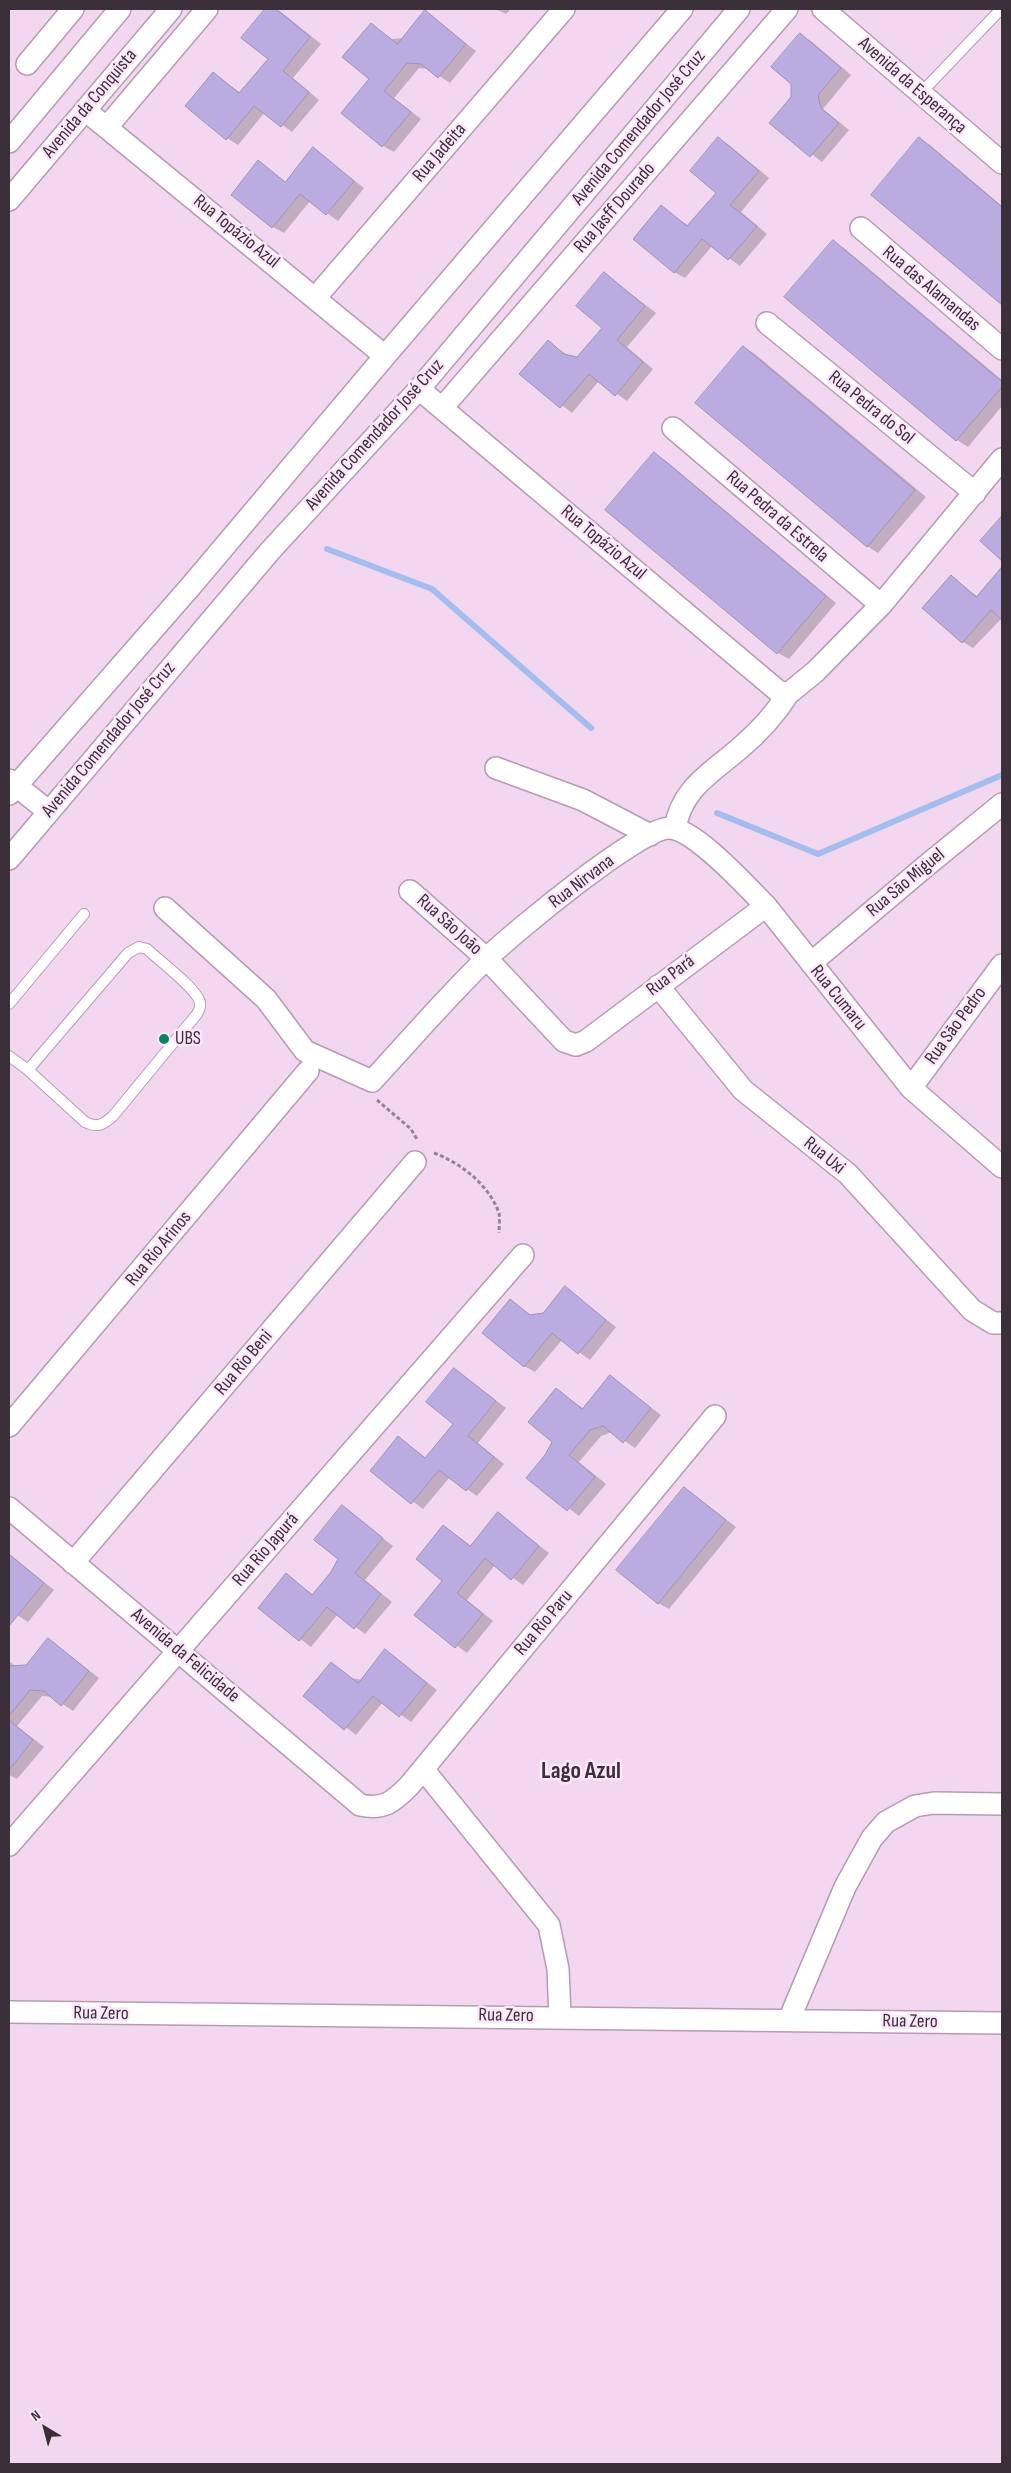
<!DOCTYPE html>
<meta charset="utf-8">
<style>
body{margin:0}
#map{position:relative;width:1011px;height:2473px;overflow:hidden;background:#f3d7f1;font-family:"Sofia Sans Condensed",sans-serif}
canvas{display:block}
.frame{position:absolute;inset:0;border:10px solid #3b303a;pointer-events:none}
.north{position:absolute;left:20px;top:2403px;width:50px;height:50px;-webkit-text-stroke:4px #fde6fb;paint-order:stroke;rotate:323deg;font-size:14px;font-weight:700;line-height:20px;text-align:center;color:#3b303a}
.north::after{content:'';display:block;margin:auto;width:18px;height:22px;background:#3b303a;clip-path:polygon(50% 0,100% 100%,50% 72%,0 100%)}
</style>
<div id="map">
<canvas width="1011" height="2473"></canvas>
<div class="frame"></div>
<div class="north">N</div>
</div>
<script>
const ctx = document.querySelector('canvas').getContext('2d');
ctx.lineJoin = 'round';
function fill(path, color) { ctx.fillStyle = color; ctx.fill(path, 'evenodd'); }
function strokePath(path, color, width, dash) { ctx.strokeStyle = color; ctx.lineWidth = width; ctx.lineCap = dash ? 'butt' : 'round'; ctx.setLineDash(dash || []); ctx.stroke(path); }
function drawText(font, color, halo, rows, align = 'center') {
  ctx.font = font + ' "Sofia Sans Condensed",sans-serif'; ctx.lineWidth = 5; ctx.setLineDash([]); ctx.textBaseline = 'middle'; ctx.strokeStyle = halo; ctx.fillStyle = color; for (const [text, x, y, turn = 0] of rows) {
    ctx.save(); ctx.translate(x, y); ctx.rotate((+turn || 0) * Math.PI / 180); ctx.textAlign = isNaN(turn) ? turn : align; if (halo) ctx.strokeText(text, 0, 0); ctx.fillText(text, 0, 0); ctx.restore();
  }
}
const shadow = new Path2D(`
 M 266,9 L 280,11 L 321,44 L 293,78 L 319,100 L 292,132 L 265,112 L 238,145 L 227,138 L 213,74 L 241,93 L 269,59 L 243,37 Z
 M 496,9 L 511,9 L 506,14 Z
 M 425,12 L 476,51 L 450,83 L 429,69 L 419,68 L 394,98 L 421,119 L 394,152 L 383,146 L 371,79 L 371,25 L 392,39 L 404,38 Z
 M 800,35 L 811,41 L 851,75 L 823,109 L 849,130 L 822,162 L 771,123 L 792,98 Z
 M 718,138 L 729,145 L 769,178 L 741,212 L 767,234 L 740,266 L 712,246 L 685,278 L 674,272 L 661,207 L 689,226 L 717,193 Z
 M 919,139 L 930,145 L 1002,206 L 1002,303 L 872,195 Z
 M 313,149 L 364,188 L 338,221 L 310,201 L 284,233 L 273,227 L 259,162 L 286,182 Z
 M 833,241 L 844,248 L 1002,380 L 1002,406 L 968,447 L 957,440 L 786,297 Z
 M 605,274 L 656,313 L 627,347 L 653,369 L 627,401 L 599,381 L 572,413 L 521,374 L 548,342 L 569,356 L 578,359 L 604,328 Z
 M 744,347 L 755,354 L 926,497 L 878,553 L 867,546 Z
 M 654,454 L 665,460 L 836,603 L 789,659 L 778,653 Z
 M 1002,569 L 1002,618 L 973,648 L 963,642 L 951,576 L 978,597 Z
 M 565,1288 L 616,1327 L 590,1360 L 562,1340 L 535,1372 L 524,1366 L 511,1301 L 532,1316 L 543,1314 Z
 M 454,1369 L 506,1408 L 478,1443 L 504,1464 L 477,1496 L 450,1477 L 423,1509 L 372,1471 L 398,1438 L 426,1458 L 454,1423 Z
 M 610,1377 L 661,1415 L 635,1448 L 612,1432 L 601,1436 L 579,1462 L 606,1484 L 579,1516 L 528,1477 L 546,1456 L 553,1441 L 556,1389 L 584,1409 Z
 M 685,1488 L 736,1527 L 669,1609 L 658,1603 Z
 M 342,1507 L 393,1546 L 365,1580 L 392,1602 L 365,1634 L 338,1614 L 311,1647 L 260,1608 L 286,1575 L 314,1595 L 332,1573 L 340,1559 Z
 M 498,1514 L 549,1553 L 523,1585 L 495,1565 L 467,1600 L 493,1621 L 467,1653 L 415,1615 L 444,1580 L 444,1526 L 471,1546 Z
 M 9,1554 L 54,1590 L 28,1622 L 9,1610 Z
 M 48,1639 L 99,1678 L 73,1711 L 52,1697 L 42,1696 L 17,1726 L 44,1747 L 17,1779 L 9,1775 L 9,1661 L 22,1672 Z
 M 386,1651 L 437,1690 L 411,1722 L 383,1702 L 356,1735 L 305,1696 L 332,1664 L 352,1678 L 362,1680 Z`);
const stream = new Path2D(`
 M 327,549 L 432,589 L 591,728
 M 717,813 L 818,854 L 1002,775`);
const building = new Path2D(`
 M 265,9 L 276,9 L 310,37 L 283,71 L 309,92 L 281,127 L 254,106 L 226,140 L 185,106 L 213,72 L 239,93 L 268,59 L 241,38 Z
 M 425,10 L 466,44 L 438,78 L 421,64 L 407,63 L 384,91 L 411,112 L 382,147 L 341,113 L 369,79 L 342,57 L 371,23 L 397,44 Z
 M 800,33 L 841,68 L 818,95 L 821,108 L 839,123 L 810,157 L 769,123 L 791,97 L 791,84 L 771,67 Z
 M 718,137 L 759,171 L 730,205 L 757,226 L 728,260 L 702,239 L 674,273 L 633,239 L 661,205 L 687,226 L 716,193 L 690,171 Z
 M 919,137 L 1002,207 L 1002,305 L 871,195 Z
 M 313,147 L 354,181 L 326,215 L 300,194 L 272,228 L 231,195 L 258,160 L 285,182 Z
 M 833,240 L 1002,382 L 1002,387 L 956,441 L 784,297 Z
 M 604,272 L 645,306 L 617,340 L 643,362 L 615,396 L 589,374 L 560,408 L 519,374 L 548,340 L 564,354 L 577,357 L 602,328 L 576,306 Z
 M 743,346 L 915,490 L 867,547 L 695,403 Z
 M 654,452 L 826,596 L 777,654 L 605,510 Z
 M 1002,516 L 1002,561 L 980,541 Z
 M 1002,567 L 1002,620 L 991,610 L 962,643 L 922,608 L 951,575 L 976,597 Z
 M 565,1286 L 606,1320 L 578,1354 L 552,1333 L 524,1367 L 482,1333 L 510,1299 L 530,1315 L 543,1313 Z
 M 454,1368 L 496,1401 L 468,1436 L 494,1457 L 466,1491 L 439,1470 L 411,1504 L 370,1471 L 398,1436 L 425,1458 L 453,1424 L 426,1402 Z
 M 610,1375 L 651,1408 L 623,1443 L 603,1426 L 590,1430 L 569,1455 L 595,1477 L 567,1511 L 526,1478 L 545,1455 L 552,1442 L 528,1422 L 556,1388 L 582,1409 Z
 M 684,1487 L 726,1520 L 658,1604 L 616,1570 Z
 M 342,1505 L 383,1538 L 355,1573 L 381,1594 L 354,1629 L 327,1607 L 299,1641 L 258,1608 L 286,1573 L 312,1595 L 331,1572 L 338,1559 L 314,1540 Z
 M 498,1512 L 539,1546 L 511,1580 L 485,1558 L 457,1593 L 483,1614 L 455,1648 L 414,1615 L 442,1581 L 416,1559 L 443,1525 L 470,1546 Z
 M 9,1554 L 44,1583 L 9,1626 Z
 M 48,1638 L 89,1671 L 61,1706 L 44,1691 L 30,1690 L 9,1716 L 9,1666 L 26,1665 Z
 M 385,1649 L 427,1683 L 399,1717 L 373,1696 L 344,1730 L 303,1696 L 331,1662 L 358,1683 Z
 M 9,1720 L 33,1740 L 9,1770 Z`);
const path = new Path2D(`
 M 377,1100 L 411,1129 L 418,1141
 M 434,1153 C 461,1163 489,1185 499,1213 C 500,1219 499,1227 499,1233`);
const service = new Path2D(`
 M 921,93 L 1001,9
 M 9,1004 L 84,914
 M 9,1056 L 28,1070 L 128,953 L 139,947 L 147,949 C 158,960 198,989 200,1003 C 201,1007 199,1010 197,1014 L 113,1116 C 103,1125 97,1128 85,1122 L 28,1070`);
const minor = new Path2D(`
 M 823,9 L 1002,163
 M 27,64 L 73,9
 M 85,110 L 385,356
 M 107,127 L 207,9
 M 9,142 L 120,9
 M 9,200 L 171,9
 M 861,228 L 1002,349
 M 316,297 L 564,9
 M 767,323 L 975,493
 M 419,389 L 778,691 L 788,694
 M 442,408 L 787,9
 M 673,428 L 881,605
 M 788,694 L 815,672 L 881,605 L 1002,459
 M 496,768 L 583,800 L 650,835
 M 9,780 L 48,811
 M 9,794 L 191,586 L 385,356 L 682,9
 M 675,829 C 681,789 710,774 739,749 C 758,733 774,716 788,694
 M 9,859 L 270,551 L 419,389 L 739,9
 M 410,891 L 487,959 L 564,1041 L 576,1045 L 586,1041 L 766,906
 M 165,908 L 266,999 L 305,1051 L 372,1081 C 410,1040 446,998 486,959 C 511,935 641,826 670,828 C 696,830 747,887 766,906 L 911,1088 L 1002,1167
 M 811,963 L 926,866 L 1002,804
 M 658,986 L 743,1090 L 848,1174 L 972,1310 L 993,1323 L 1002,1323
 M 911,1088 L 1002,965
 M 9,1426 L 308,1071
 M 9,1508 L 360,1805 C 384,1810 393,1802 409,1786 L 715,1416
 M 73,1563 L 415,1162
 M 423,1769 L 549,1925 L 558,1969 L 560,2017
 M 9,1845 L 523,1255
 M 9,2012 L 1002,2023
 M 789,2020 L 845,1887 L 872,1838 L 886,1822 L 915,1806 L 934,1803 L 1002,1804`);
const markers = [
 [164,1039,6,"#0b8464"]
];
const streetNames = [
 ["Avenida da Esperança",912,86,41],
 ["Avenida da Conquista",90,104,-50],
 ["Avenida Comendador José Cruz",639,128,-50],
 ["Rua Jadeita",440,153,-49],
 ["Rua Jasff Dourado",615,208,-49],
 ["Rua Topázio Azul",236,232,39],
 ["Rua das Alamandas",931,289,40],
 ["Rua Pedra do Sol",871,408,39],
 ["Avenida Comendador José Cruz",375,435,-48],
 ["Rua Pedra da Estrela",777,517,41],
 ["Rua Topázio Azul",603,543,40],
 ["Avenida Comendador José Cruz",109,740,-50],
 ["Rua Nirvana",582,882,-37],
 ["Rua São Miguel",906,883,-40],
 ["Rua São João",449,925,42],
 ["Rua Pará",671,976,-37],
 ["Rua Cumaru",838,998,51],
 ["Rua São Pedro",956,1026,-54],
 ["Rua Uxi",824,1156,39],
 ["Rua Rio Arinos",159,1249,-50],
 ["Rua Rio Beni",244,1363,-50],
 ["Rua Rio Japurá",266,1550,-49],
 ["Rua Rio Paru",544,1623,-50],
 ["Avenida da Felicidade",185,1656,40],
 ["Rua Zero",101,2014,1],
 ["Rua Zero",506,2016,1],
 ["Rua Zero",910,2022,1]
];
const poiNames = [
 ["UBS",175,1039]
];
const districtNames = [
 ["Lago Azul",581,1772]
];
fill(shadow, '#0003');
strokePath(stream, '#a4bdee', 6);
fill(building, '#baace1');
strokePath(building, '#9c94b4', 1);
strokePath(service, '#b69bb3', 12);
strokePath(minor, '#b69bb3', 24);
strokePath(path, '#968395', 3, [4, 2.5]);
strokePath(service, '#fff', 10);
strokePath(minor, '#fff', 21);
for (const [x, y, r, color] of markers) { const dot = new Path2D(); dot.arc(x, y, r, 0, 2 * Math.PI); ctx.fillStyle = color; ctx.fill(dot); strokePath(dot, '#fde6fb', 2); }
drawText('19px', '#3b303a', '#fde6fb', streetNames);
drawText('19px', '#3b303a', '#fde6fb', poiNames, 'left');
drawText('bold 24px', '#3b303a', '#fde6fb', districtNames);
</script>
